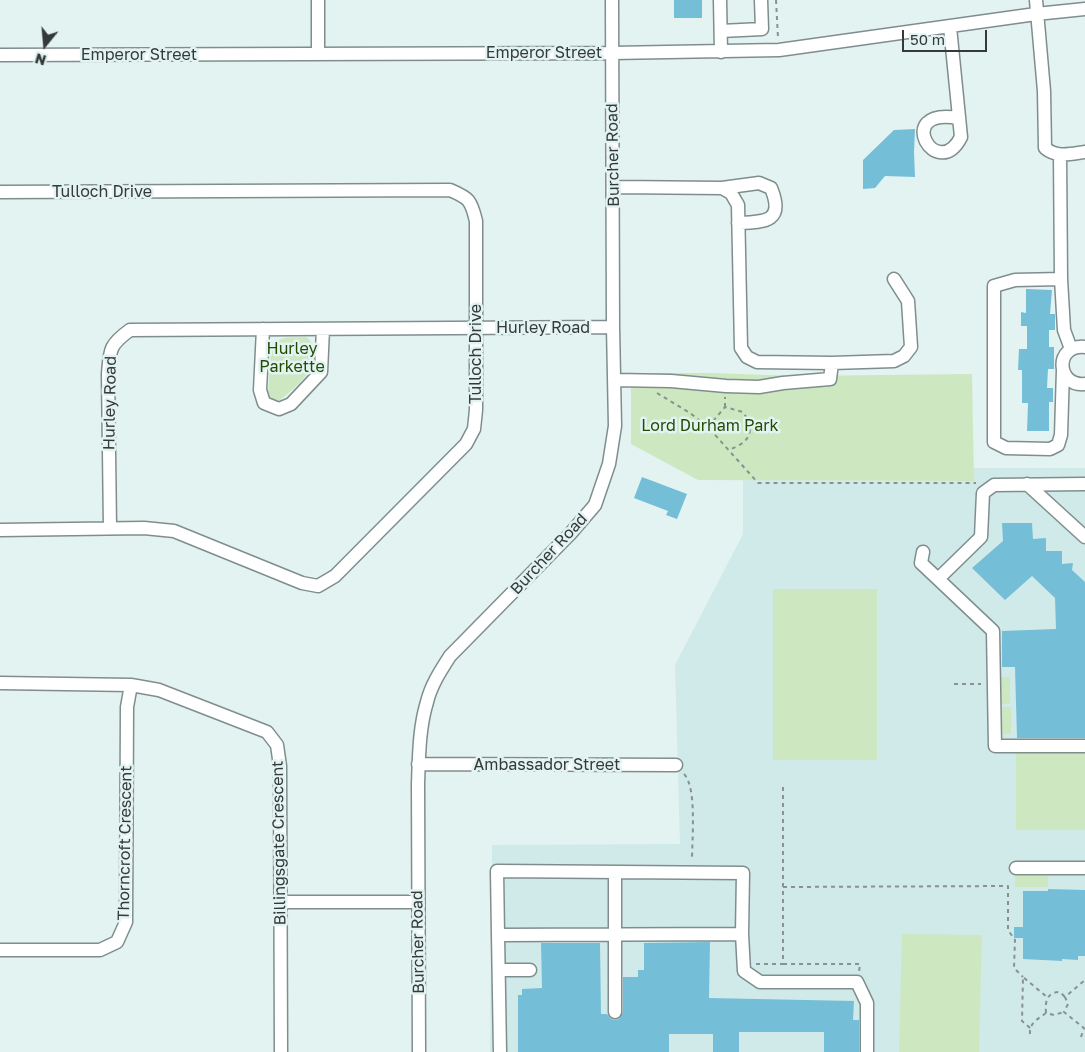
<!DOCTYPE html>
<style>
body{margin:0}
#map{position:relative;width:1085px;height:1052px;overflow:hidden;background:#e3f3f2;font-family:"Golos Text",sans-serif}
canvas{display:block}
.north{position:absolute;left:20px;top:20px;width:50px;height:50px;-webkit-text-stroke:4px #e3f3f2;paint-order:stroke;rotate:197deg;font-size:14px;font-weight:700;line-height:20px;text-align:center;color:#333a39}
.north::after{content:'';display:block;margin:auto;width:18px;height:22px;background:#333a39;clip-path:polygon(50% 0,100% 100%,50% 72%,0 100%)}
.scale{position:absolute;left:902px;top:30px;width:85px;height:22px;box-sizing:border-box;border:2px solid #333a39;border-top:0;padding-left:6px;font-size:15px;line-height:18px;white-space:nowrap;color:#333a39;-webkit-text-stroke:4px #e3f3f2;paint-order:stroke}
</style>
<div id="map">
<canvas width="1085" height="1052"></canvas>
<div class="north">N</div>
<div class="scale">50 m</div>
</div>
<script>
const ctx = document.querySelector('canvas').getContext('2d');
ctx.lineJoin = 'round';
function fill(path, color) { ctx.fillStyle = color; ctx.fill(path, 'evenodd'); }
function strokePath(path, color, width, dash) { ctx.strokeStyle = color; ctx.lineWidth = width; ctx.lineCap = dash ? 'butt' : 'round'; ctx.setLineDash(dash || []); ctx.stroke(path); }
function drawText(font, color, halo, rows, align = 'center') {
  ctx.font = font + ' "Golos Text",sans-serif'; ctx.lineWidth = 5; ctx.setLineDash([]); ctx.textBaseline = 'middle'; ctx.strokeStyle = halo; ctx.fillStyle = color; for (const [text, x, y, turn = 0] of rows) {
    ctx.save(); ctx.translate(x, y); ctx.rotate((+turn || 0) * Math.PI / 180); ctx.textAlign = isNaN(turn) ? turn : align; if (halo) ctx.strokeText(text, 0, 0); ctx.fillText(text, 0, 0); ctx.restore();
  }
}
const built = new Path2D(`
 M 974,468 L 1085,468 L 1085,1052 L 490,1052 L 492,845 L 680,844 L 675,665 L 743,534 L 743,480 L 973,481 Z`);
const green = new Path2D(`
 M 306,337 C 333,356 296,388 280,400 L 272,400 L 268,395 L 271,348 C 279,334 292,338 306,337 Z
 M 631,373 L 711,373 L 796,376 L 972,374 L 974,481 L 698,480 L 631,444 Z
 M 773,589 L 877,589 L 877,760 L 773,760 Z
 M 998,677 L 1010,677 L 1010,704 L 998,704 Z
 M 998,707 L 1011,707 L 1011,734 L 998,734 Z
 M 1016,753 L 1085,753 L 1085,830 L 1016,830 Z
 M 1015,876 L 1048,876 L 1048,887 L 1015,887 Z
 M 902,934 L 982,935 L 979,1052 L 899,1052 Z`);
const building = new Path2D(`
 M 674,0 L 702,0 L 702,18 L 674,18 Z
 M 915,129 L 914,152 L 915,177 L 885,176 L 875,188 L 863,189 L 863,160 L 894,130 Z
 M 1026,289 L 1052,290 L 1050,314 L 1055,314 L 1055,330 L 1049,330 L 1049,347 L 1054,347 L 1054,369 L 1048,369 L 1047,388 L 1053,388 L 1053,402 L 1049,402 L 1049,431 L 1027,431 L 1028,403 L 1022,403 L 1022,370 L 1018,370 L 1019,349 L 1027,349 L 1027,326 L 1021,326 L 1021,312 L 1026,313 Z
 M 642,477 L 687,494 L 677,519 L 666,515 L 668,511 L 634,498 Z
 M 1002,523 L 1032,523 L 1033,539 L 1046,538 L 1046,551 L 1062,551 L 1062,564 L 1073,563 L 1072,570 L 1085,582 L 1085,738 L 1017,738 L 1015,667 L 1002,667 L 1002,631 L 1056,629 L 1055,598 L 1032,576 L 1005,600 L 972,568 L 1003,541 Z
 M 1048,889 L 1085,890 L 1085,956 L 1078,956 L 1078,960 L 1062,959 L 1062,961 L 1023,959 L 1023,938 L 1014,938 L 1014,927 L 1023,927 L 1023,891 L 1048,891 Z
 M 710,942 L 709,998 L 854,1001 L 853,1020 L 859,1020 L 859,1052 L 824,1052 L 824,1032 L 739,1032 L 739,1052 L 713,1052 L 713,1034 L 669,1034 L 669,1052 L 518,1052 L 518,995 L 522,995 L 522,989 L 542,988 L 541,943 L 600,943 L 601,1014 L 607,1014 L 611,1019 L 615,1020 L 619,1019 L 623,1012 L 623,977 L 638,977 L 638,970 L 644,970 L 644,943 Z`);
const path = new Path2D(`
 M 776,0 L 778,38
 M 657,393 L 690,413 L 708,427 L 758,483 L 976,483
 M 725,407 L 725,397
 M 708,427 L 725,407 L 743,412 C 756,431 750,443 728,450
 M 954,684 L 981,684
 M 684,774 C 697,787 692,840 692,860
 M 783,887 L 1008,886 L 1008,930 L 1015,940 L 1014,968 L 1023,977
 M 756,964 L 783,964 L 783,786
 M 783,964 L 860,964 L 859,972
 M 1046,1013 C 1045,1001 1047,992 1060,992 L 1065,997
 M 1030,1028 L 1022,1021 L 1023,977 L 1047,997
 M 1030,1034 C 1029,1023 1038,1019 1046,1013 L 1054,1015 L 1064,1012
 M 1081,1037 L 1084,1028 L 1064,1012 L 1068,1004 L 1065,997 L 1085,980`);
const minor = new Path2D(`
 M 318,0 L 318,54
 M 720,0 L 721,52
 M 1036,0 L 1044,91 L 1045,148 C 1057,158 1070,154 1085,152
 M 950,27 L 961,137 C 937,184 892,107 958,118
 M 721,31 L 762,29 L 761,0
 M 0,55 L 612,53 L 779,50 L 1036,14 L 1085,9
 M 1060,155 L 1061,279 L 1064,330 L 1071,349
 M 614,187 L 722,188 L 731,193 L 738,205 L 741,348 L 747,357 L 757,362 L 832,363 L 894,361 L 904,356 L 911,347 L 908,301 L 894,279
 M 722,188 L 759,183 L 771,188 C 785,222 765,222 738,223
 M 0,192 L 450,190 C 469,198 471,200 476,221 L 476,410 L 474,429 L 466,444 L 335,576 L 318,586 L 302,583 L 174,531 L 144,528 L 0,530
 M 1061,279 L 1015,280 L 994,286 L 994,442 L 1006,448 L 1050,449 L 1058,445 L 1061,435 L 1063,370
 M 263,329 L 260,390 L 264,403 L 279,409 L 291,404 L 321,372 L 323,329
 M 1085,347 C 1054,344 1056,387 1085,384
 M 615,380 L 671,381 L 726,386 L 759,387 L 783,383 L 830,379 L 832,363
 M 1027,484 L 1085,537
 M 1085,484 L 994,485 L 983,493 L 981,537 L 938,579 L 993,631 L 995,746 L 1085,746
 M 110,528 L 108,374 C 110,350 109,345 130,330 L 613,327
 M 923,552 L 921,563 L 938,579
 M 0,683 L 131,685 L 159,690 L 267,732 L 277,745 L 280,766 L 281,1052
 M 418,764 L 676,765
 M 1016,868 L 1085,868
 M 280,902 L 418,902
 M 498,935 L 497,871 L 743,873 L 742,934
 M 0,950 L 100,950 L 117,942 L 126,922 L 127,707 L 131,685
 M 499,970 L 530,970
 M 615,1012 L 615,872
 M 419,1052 L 418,784 C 419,756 419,728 427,702 C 431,685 441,670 450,656 L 570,534 L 595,505 L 609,464 L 615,426 L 613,327 L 612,0
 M 500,1052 L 498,935 L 742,934 L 744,971 L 760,982 L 857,982 L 867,1003 L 867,1052`);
const streetNames = [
 ["Emperor Street",544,53],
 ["Emperor Street",139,55],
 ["Burcher Road",613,155,-91],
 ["Tulloch Drive",102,192],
 ["Hurley Road",543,328],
 ["Tulloch Drive",476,354,-90],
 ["Hurley Road",110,403,-89],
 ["Burcher Road",549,554,-47],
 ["Ambassador Street",547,765],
 ["Thorncroft Crescent",125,843,-89],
 ["Billingsgate Crescent",279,843,-91],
 ["Burcher Road",418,942,-91]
];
const parkNames = [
 ["Hurley",292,349],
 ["Parkette",292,367],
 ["Lord Durham Park",710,426]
];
fill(built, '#d0eae9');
fill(green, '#cde7c1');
fill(building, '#74bfd7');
strokePath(minor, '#7f8e8d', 15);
strokePath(path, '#879291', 2, [4, 4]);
strokePath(minor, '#fff', 12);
drawText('16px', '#333a39', '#e3f3f2', streetNames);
drawText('16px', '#224c00', '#e3f3f2', parkNames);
</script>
